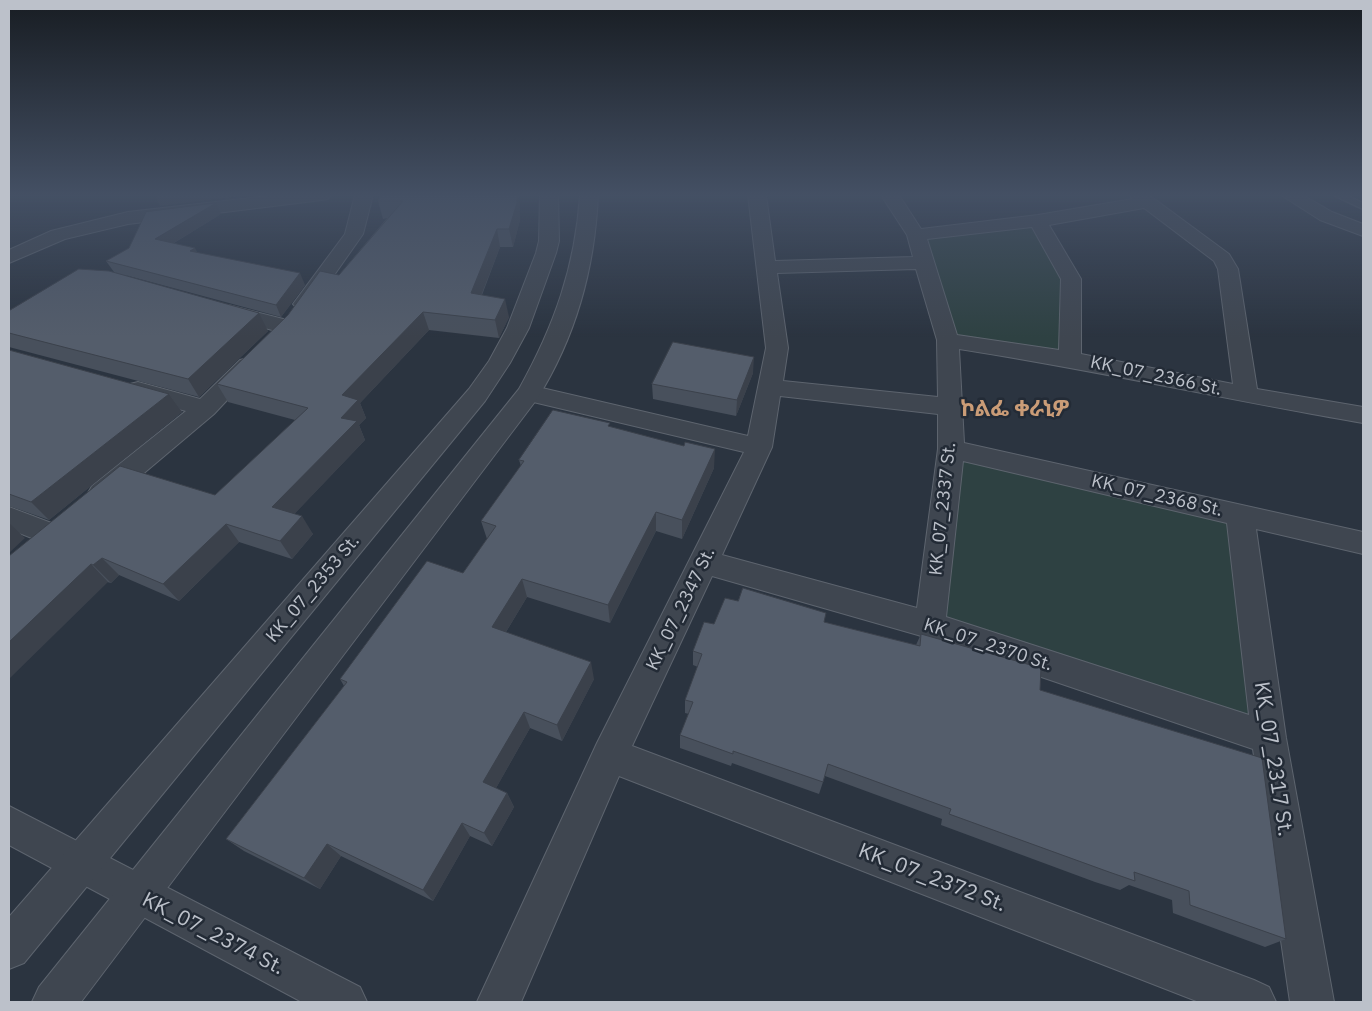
<!DOCTYPE html>
<meta charset="utf-8">
<style>
body{margin:0}
#map{position:relative;width:1372px;height:1011px;overflow:hidden;background:#2b3440;font-family:"IBM Plex Sans",sans-serif}
canvas{display:block}
.frame{position:absolute;inset:0;border:10px solid #bcc1ca;pointer-events:none}
</style>
<div id="map">
<canvas width="1372" height="1011"></canvas>
<div class="frame"></div>
</div>
<script>
const ctx = document.querySelector('canvas').getContext('2d');
ctx.lineJoin = 'round';
function fill(path, color) { ctx.fillStyle = color; ctx.fill(path, 'evenodd'); }
function strokePath(path, color, width, dash) { ctx.strokeStyle = color; ctx.lineWidth = width; ctx.lineCap = dash ? 'butt' : 'round'; ctx.setLineDash(dash || []); ctx.stroke(path); }
function drawText(font, color, halo, rows, align = 'center') {
  ctx.font = font + ' "IBM Plex Sans","Noto Sans Ethiopic",sans-serif'; ctx.lineWidth = 5; ctx.setLineDash([]); ctx.textBaseline = 'middle'; ctx.strokeStyle = halo; ctx.fillStyle = color; for (const [text, x, y, turn = 0] of rows) {
    ctx.save(); ctx.translate(x, y); ctx.rotate((+turn || 0) * Math.PI / 180); ctx.textAlign = isNaN(turn) ? turn : align; if (halo) ctx.strokeText(text, 0, 0); ctx.fillText(text, 0, 0); ctx.restore();
  }
}
const green = new Path2D(`
 M 1038,221 L 1077,280 L 1070,359 L 948,340 L 916,235 Z
 M 951,449 L 1240,515 L 1269,738 L 930,625 Z`);
const service = new Path2D(`
 M 1333,195 L 1346,195 L 1363,203 L 1363,209 Z`);
const minor = new Path2D(`
 M 276,195 L 331,195 L 328,199 L 322,200 L 128,224 L 65,239 L 9,263 L 9,250 L 51,231 L 128,212 Z
 M 355,195 L 373,195 L 363,234 L 311,308 L 304,310 L 297,308 L 293,304 L 345,234 Z
 M 748,195 L 766,195 L 775,261 L 913,257 L 907,235 L 881,195 L 899,195 L 921,229 L 1038,215 L 1132,199 L 1129,195 L 1149,195 L 1229,254 L 1238,269 L 1257,389 L 1363,407 L 1363,423 C 1228,400 1095,370 959,349 L 964,443 L 1363,532 L 1363,554 L 1256,529 L 1286,738 L 1334,1002 L 1290,1002 L 1253,749 L 918,635 L 712,576 L 632,746 L 1254,980 L 1269,987 L 1276,1002 L 1199,1002 L 619,776 L 521,1002 L 477,1002 L 597,743 L 744,452 L 529,401 L 521,399 L 517,393 L 521,387 L 529,385 L 748,436 L 766,348 ZM 1144,208 L 1214,261 L 1218,269 L 1233,384 L 1081,354 L 1081,279 L 1049,225 ZM 1032,227 L 1061,279 L 1059,350 L 957,335 L 927,239 ZM 916,269 L 937,340 L 938,397 L 783,381 L 788,348 L 777,273 ZM 780,396 L 938,414 L 938,449 L 917,608 L 722,555 L 772,447 ZM 963,461 L 1227,523 L 1249,715 L 946,617 Z
 M 1281,195 L 1303,195 L 1332,212 L 1363,224 L 1363,236 L 1320,220 Z
 M 228,305 L 295,322 L 298,327 L 295,332 L 287,334 L 220,316 L 217,311 L 220,306 Z
 M 248,358 L 256,360 L 260,365 L 214,414 L 112,500 L 102,503 L 92,500 L 88,493 L 92,486 L 186,411 L 130,396 L 126,390 L 130,384 L 138,382 L 200,399 L 240,360 Z
 M 9,507 L 62,527 L 66,535 L 62,543 L 52,546 L 9,529 Z
 M 9,806 L 360,987 L 367,1002 L 302,1002 L 9,845 Z`);
const tertiary = new Path2D(`
 M 540,195 L 558,195 L 559,241 L 556,253 L 529,328 L 510,363 L 485,401 L 24,963 L 9,969 L 9,917 L 469,389 L 489,361 L 507,328 L 536,253 L 539,241 Z
 M 580,195 L 598,195 C 595,267 576,337 537,399 L 81,1002 L 32,1002 L 39,987 L 519,389 C 554,326 575,268 580,195 Z`);
const wall = new Path2D(`
 M 381,195 L 519,195 L 520,220 L 513,247 L 500,247 L 482,295 L 509,317 L 499,338 L 429,330 L 360,403 L 366,418 L 359,425 L 365,440 L 294,514 L 313,534 L 292,559 L 239,542 L 179,601 L 119,575 L 111,583 L 9,556 L 215,495 L 295,420 L 228,402 L 217,384 L 339,275 L 387,218 L 383,219 L 378,201 Z
 M 221,214 L 174,243 L 197,253 L 305,285 L 281,317 L 125,275 L 268,331 L 199,397 L 9,347 L 9,311 L 114,272 L 106,261 Z
 M 9,350 L 169,394 L 182,412 L 49,520 L 9,506 Z
 M 753,373 L 736,416 L 653,399 L 652,384 Z
 M 610,427 L 714,468 L 682,539 L 656,531 L 610,623 L 527,597 L 506,632 L 594,679 L 562,741 L 530,728 L 496,788 L 507,793 L 514,807 L 492,846 L 470,836 L 433,901 L 341,856 L 320,889 L 244,851 L 226,839 L 344,686 L 340,679 L 463,573 L 487,539 L 481,521 L 521,466 L 519,460 Z
 M 824,622 L 916,645 L 921,634 L 1040,690 L 1286,939 L 1265,947 L 1173,913 L 1172,900 L 1129,885 L 1120,890 L 1095,882 L 941,825 L 942,819 L 825,776 L 819,794 L 732,763 L 731,766 L 680,748 L 680,735 L 689,714 L 685,713 L 685,700 L 698,667 L 693,665 L 693,651 L 714,624 Z`);
const shadedWall = new Path2D(`
 M 154,195 L 253,195 L 160,206 Z
 M 517,195 L 519,195 L 520,220 L 513,247 L 509,229 Z
 M 216,203 L 221,214 L 162,250 L 155,239 Z
 M 497,229 L 500,247 L 475,311 L 471,293 Z
 M 195,248 L 201,259 L 190,251 Z
 M 300,273 L 305,285 L 281,317 L 276,305 Z
 M 505,299 L 509,317 L 499,338 L 495,320 Z
 M 423,312 L 429,330 L 360,403 L 366,418 L 359,425 L 365,440 L 284,525 L 272,507 L 341,418 L 342,395 Z
 M 259,313 L 268,331 L 199,397 L 188,379 Z
 M 754,357 L 753,373 L 736,416 L 737,400 Z
 M 169,394 L 182,412 L 49,520 L 31,502 Z
 M 715,449 L 714,468 L 682,539 L 682,520 Z
 M 656,512 L 656,531 L 610,623 L 608,605 Z
 M 302,516 L 313,534 L 292,559 L 280,541 Z
 M 9,523 L 25,538 L 9,553 Z
 M 226,524 L 239,542 L 179,601 L 163,584 Z
 M 102,558 L 119,575 L 111,583 L 93,565 Z
 M 91,564 L 108,582 L 9,679 L 9,642 Z
 M 522,579 L 527,597 L 498,645 L 492,627 Z
 M 591,662 L 594,679 L 562,741 L 557,725 Z
 M 524,712 L 530,728 L 491,797 L 483,782 Z
 M 507,793 L 514,807 L 492,846 L 484,833 Z
 M 462,823 L 470,836 L 433,901 L 423,890 Z
 M 327,844 L 341,856 L 320,889 L 304,878 Z`);
const building = new Path2D(`
 M 381,195 L 517,195 L 517,203 L 509,229 L 497,229 L 471,293 L 505,299 L 495,320 L 423,312 L 342,395 L 358,400 L 341,418 L 357,421 L 272,507 L 302,516 L 280,541 L 226,524 L 163,584 L 102,558 L 93,565 L 91,564 L 9,642 L 9,556 L 120,466 L 215,495 L 308,408 L 217,384 L 288,315 L 320,271 L 339,275 L 403,201 L 378,201 Z
 M 216,203 L 155,239 L 195,248 L 190,251 L 300,273 L 276,305 L 106,261 L 129,248 L 146,212 Z
 M 79,269 L 109,271 L 259,313 L 188,379 L 9,333 L 9,311 Z
 M 673,342 L 754,357 L 737,400 L 652,384 Z
 M 9,350 L 169,394 L 31,502 L 9,494 Z
 M 553,410 L 610,423 L 608,426 L 684,446 L 685,442 L 715,449 L 682,520 L 656,512 L 608,605 L 522,579 L 492,627 L 591,662 L 557,725 L 524,712 L 483,782 L 507,793 L 484,833 L 462,823 L 423,890 L 327,844 L 304,878 L 226,839 L 347,682 L 340,679 L 427,561 L 463,573 L 496,526 L 481,521 L 524,461 L 519,460 Z
 M 743,588 L 826,613 L 824,622 L 920,646 L 921,634 L 1041,668 L 1040,690 L 1262,758 L 1286,939 L 1190,905 L 1189,891 L 1134,872 L 1135,881 L 1109,872 L 949,814 L 951,809 L 828,764 L 823,782 L 733,751 L 733,754 L 680,735 L 693,702 L 685,700 L 702,654 L 693,651 L 704,622 L 714,624 L 725,598 L 738,601 Z`);
const streetNames = [
 ["KK_07_2366 St.",1156,376,12],
 ["KK_07_2368 St.",1157,496,13],
 ["KK_07_2337 St.",943,509,-84],
 ["KK_07_2353 St.",313,589,-50],
 ["KK_07_2347 St.",681,609,-64],
 ["KK_07_2370 St.",988,645,18]
];
const nearStreetnames = [
 ["KK_07_2317 St.",1273,759,81],
 ["KK_07_2372 St.",932,878,21],
 ["KK_07_2374 St.",213,934,27]
];
const districtNames = [
 ["ኮልፌ ቀራኒዎ",1015,410]
];
fill(green, '#2e4142');
strokePath(service, '#5d646e', 3);
strokePath(minor, '#5d646e', 2);
strokePath(tertiary, '#5d646e', 2);
fill(service, '#3f4650');
fill(minor, '#3f4650');
fill(tertiary, '#3f4650');
fill(wall, '#48505c');
fill(shadedWall, '#3b414b');
fill(building, '#545d6b');
strokePath(building, '#3b414b', 1);
const sky = ctx.createLinearGradient(0, 0, 0, 337);
sky.addColorStop(0, '#181d23');
sky.addColorStop(0.58, '#445064');
sky.addColorStop(1, '#44506400');
ctx.fillStyle = sky;
ctx.fillRect(0, 0, 1372, 337);
drawText('18px', '#bcc1ca', '#232b36', streetNames);
drawText('21px', '#bcc1ca', '#232b36', nearStreetnames);
drawText('bold 22px', '#ca9c77', '#232b36', districtNames);
</script>
